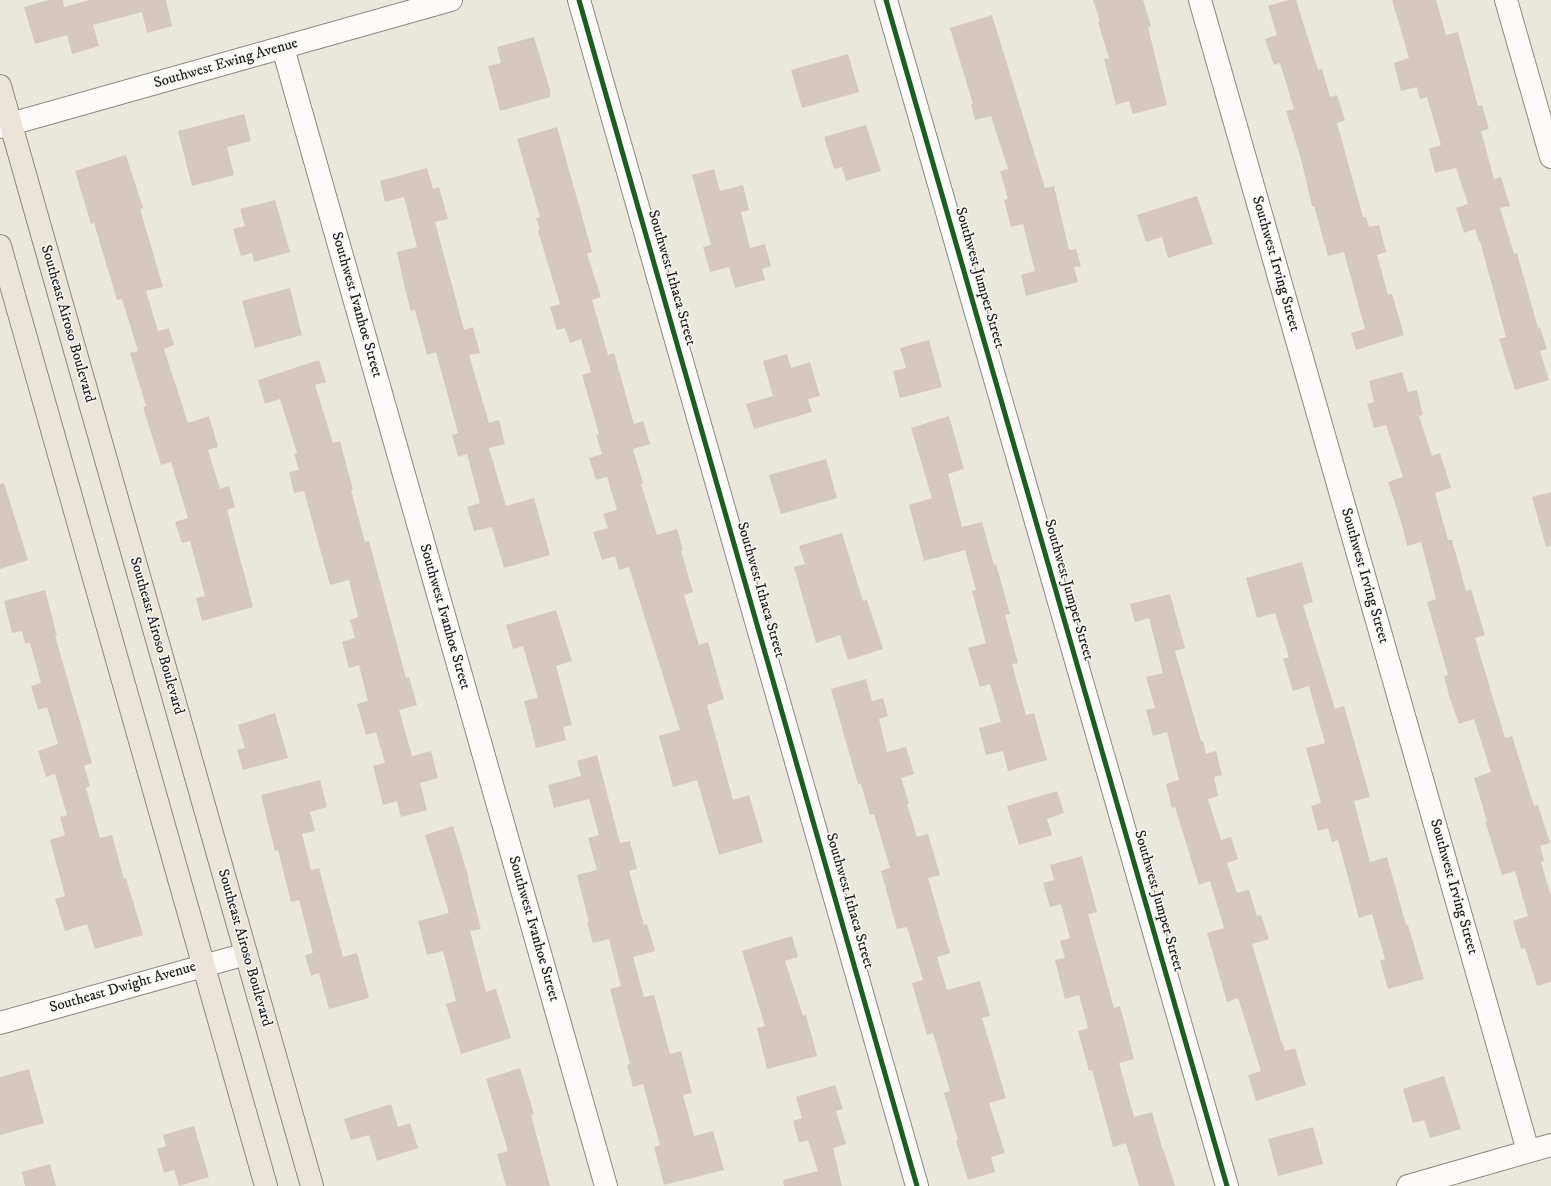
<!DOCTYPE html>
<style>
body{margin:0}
canvas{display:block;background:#eae7dd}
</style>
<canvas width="1551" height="1186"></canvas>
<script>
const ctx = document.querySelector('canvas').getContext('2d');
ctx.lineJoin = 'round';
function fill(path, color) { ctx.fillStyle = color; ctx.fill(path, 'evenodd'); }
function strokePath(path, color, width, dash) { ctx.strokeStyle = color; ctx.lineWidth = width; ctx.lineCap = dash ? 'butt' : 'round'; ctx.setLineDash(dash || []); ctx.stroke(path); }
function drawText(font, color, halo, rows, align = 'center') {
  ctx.font = font + ' "IM FELL DW Pica",serif'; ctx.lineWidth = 3; ctx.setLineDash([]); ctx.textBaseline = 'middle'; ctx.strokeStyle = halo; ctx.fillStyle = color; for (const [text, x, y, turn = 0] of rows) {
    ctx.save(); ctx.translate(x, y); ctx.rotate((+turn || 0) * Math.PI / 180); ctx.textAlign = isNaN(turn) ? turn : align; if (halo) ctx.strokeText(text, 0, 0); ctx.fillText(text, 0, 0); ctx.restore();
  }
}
const building = new Path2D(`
 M 48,0 L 63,0 L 64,7 L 90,0 L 166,0 L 172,26 L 147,33 L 142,12 L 93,25 L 99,46 L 72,54 L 67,35 L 35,44 L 24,7 Z
 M 1093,0 L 1143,0 L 1151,26 L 1148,27 L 1167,105 L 1133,114 L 1129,101 L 1116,105 L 1104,59 L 1109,58 L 1098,22 L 1100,21 Z
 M 1288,0 L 1296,0 L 1318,70 L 1322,69 L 1330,97 L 1337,95 L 1345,120 L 1337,123 L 1363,217 L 1366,217 L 1369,227 L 1379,225 L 1386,252 L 1377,255 L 1388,295 L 1392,294 L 1404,335 L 1356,350 L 1351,333 L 1365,329 L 1344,252 L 1328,256 L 1314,206 L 1312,206 L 1301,159 L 1286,111 L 1294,109 L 1280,63 L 1274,65 L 1265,39 L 1277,35 L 1268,6 Z
 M 1392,0 L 1436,0 L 1446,35 L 1458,32 L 1478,106 L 1482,105 L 1489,129 L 1481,131 L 1494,179 L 1501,177 L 1510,206 L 1500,208 L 1514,254 L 1517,253 L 1538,328 L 1540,327 L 1547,349 L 1540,351 L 1549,380 L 1515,390 L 1499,339 L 1506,337 L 1480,241 L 1479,242 L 1475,229 L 1464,233 L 1456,208 L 1468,204 L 1456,168 L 1435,173 L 1429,149 L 1441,145 L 1427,97 L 1420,99 L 1417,87 L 1401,91 L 1394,63 L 1409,58 Z
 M 992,15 L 1045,188 L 1054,186 L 1069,250 L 1076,249 L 1081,266 L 1074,267 L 1078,282 L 1026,296 L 1021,275 L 1035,271 L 1023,224 L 1011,227 L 1004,200 L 1008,199 L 1000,171 L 1008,169 L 991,116 L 975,120 L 971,104 L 973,104 L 950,28 Z
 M 534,37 L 550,90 L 550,97 L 500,111 L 488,66 L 501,63 L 497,47 Z
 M 848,54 L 859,92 L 802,108 L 791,70 Z
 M 244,114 L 251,141 L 227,147 L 234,175 L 192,186 L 178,131 Z
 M 866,125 L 881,171 L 846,181 L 842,167 L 834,169 L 824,137 Z
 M 557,127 L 592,252 L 587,254 L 601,297 L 592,300 L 608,355 L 614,353 L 634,424 L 643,421 L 650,444 L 633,449 L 643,483 L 641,484 L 657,535 L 677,529 L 683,550 L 681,551 L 693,592 L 684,595 L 699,645 L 708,642 L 724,699 L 707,705 L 733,800 L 749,795 L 763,842 L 719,855 L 697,780 L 673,787 L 659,736 L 680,730 L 629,567 L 619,570 L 615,556 L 602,560 L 593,532 L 608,528 L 603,514 L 617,510 L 607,477 L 596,480 L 589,458 L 602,454 L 596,435 L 599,434 L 582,375 L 591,372 L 581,339 L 570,343 L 565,328 L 557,330 L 550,307 L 560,304 L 538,231 L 540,230 L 536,218 L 540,217 L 517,139 Z
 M 126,155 L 143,208 L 140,209 L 163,287 L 146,291 L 158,331 L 169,328 L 174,345 L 164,349 L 188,423 L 209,416 L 218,447 L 208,450 L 220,489 L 229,486 L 235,507 L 227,510 L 253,607 L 202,621 L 196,598 L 205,596 L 190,541 L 182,543 L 175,522 L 188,518 L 171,462 L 161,465 L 143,407 L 146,406 L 130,353 L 138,351 L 122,299 L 117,300 L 94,223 L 91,224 L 75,171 Z
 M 427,168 L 433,189 L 439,187 L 448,219 L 435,222 L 464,330 L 473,327 L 480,353 L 469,355 L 489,423 L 499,420 L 505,444 L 489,448 L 506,506 L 534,498 L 550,555 L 504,568 L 492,527 L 474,531 L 467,507 L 480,503 L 467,454 L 458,457 L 452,435 L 458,433 L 436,352 L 427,355 L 415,310 L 411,311 L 405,289 L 397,252 L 417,247 L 404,197 L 385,202 L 380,181 Z
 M 714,169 L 720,191 L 743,185 L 749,210 L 741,212 L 750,248 L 765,244 L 771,266 L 762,269 L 765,280 L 735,288 L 729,267 L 710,272 L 703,247 L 711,245 L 692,175 Z
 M 1197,196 L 1213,244 L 1168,258 L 1162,237 L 1146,242 L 1137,215 Z
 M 275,200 L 290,252 L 254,262 L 252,253 L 241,256 L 233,229 L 245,226 L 240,209 Z
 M 290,288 L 302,335 L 255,348 L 242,301 Z
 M 929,340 L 942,387 L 900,398 L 893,371 L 906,368 L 900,348 Z
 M 787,354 L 791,368 L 810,362 L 820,396 L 808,399 L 812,412 L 754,429 L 746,404 L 773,396 L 763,361 Z
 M 319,360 L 326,382 L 315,385 L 333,443 L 340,441 L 353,490 L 351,490 L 365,542 L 369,541 L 406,678 L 409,677 L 417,705 L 399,710 L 412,756 L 431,751 L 438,778 L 420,783 L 427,810 L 401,817 L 397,801 L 383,805 L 373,766 L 385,763 L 376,732 L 366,735 L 357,704 L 368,701 L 359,665 L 349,668 L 342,642 L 355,638 L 350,620 L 358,617 L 349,580 L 330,585 L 304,491 L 294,493 L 289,472 L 299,470 L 294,454 L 297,453 L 280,399 L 265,404 L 258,380 Z
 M 1402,372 L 1408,392 L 1417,390 L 1423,415 L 1419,416 L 1432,456 L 1440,453 L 1451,488 L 1435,493 L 1448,540 L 1452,540 L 1466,591 L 1471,589 L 1485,635 L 1475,638 L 1505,738 L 1512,736 L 1534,806 L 1538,805 L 1550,843 L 1540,846 L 1544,861 L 1541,862 L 1551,896 L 1551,982 L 1537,986 L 1525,948 L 1521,949 L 1513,921 L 1528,916 L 1515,871 L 1502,875 L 1485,821 L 1487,821 L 1474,778 L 1491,772 L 1474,719 L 1459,724 L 1450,699 L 1444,676 L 1448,675 L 1427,602 L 1436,599 L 1421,542 L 1407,546 L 1402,525 L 1388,482 L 1403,477 L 1386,425 L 1374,428 L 1367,404 L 1374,402 L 1369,381 Z
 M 949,416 L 964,469 L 948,474 L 962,527 L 982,522 L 994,565 L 996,564 L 1010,614 L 1005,615 L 1018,663 L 1012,664 L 1026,715 L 1034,713 L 1047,760 L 1008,771 L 1003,751 L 986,755 L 979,728 L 1001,722 L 990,684 L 980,687 L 968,648 L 986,643 L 972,591 L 976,590 L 965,550 L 924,561 L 909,505 L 932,498 L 911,428 Z
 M 826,459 L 837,498 L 781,514 L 769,475 Z
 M 4,483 L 28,560 L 0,569 L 0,484 Z
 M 1551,492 L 1551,546 L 1546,547 L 1532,497 Z
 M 842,533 L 863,601 L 867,600 L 883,649 L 848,660 L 840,635 L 816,643 L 794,567 L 805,564 L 799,546 Z
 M 1302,562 L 1313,602 L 1303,605 L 1335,709 L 1344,706 L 1370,797 L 1354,801 L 1370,862 L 1387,857 L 1406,925 L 1408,925 L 1424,979 L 1388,989 L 1380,961 L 1385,959 L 1372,914 L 1359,918 L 1338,840 L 1332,842 L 1328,828 L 1318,831 L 1311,806 L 1321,803 L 1306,748 L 1325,743 L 1309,686 L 1293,691 L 1283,659 L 1289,657 L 1275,613 L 1257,618 L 1246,578 Z
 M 45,590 L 57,636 L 55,636 L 92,763 L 84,766 L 90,786 L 86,788 L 100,838 L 112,835 L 124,879 L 126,878 L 143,935 L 95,949 L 87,924 L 65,931 L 55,899 L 65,896 L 50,840 L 65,835 L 60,817 L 67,815 L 55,774 L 46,777 L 38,751 L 58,744 L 47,707 L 38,710 L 31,686 L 41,683 L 30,643 L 25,644 L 22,631 L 12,633 L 4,601 Z
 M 1170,594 L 1185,648 L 1175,651 L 1201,741 L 1203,741 L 1206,754 L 1216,751 L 1222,775 L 1214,777 L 1218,796 L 1208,799 L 1221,840 L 1231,837 L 1238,859 L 1227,863 L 1237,893 L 1249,890 L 1257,916 L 1261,915 L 1269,939 L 1252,944 L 1281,1041 L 1282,1041 L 1285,1051 L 1295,1048 L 1306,1085 L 1256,1101 L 1248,1075 L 1261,1071 L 1238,998 L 1227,1002 L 1207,933 L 1224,928 L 1210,881 L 1199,885 L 1175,807 L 1172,808 L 1166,784 L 1179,780 L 1167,732 L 1153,736 L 1146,710 L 1155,708 L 1146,677 L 1163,673 L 1149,618 L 1135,622 L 1130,604 Z
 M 556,610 L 572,661 L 556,666 L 572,725 L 563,727 L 566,740 L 536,748 L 524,701 L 538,698 L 523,646 L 513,649 L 506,625 Z
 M 866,679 L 872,701 L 883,698 L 888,716 L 879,719 L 887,752 L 906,747 L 914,774 L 901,778 L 909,803 L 907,804 L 917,837 L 928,834 L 940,875 L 928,878 L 950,953 L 937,957 L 947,990 L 980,981 L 990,1016 L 982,1018 L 1006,1098 L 989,1103 L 1005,1153 L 991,1157 L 995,1172 L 968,1180 L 956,1141 L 958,1140 L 944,1093 L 950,1091 L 933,1033 L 927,1035 L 912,983 L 923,980 L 907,927 L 897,929 L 881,871 L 890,868 L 874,814 L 870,815 L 861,784 L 858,784 L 831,689 Z
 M 275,713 L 288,758 L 243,770 L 237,750 L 245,748 L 238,725 Z
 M 597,755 L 620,843 L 630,841 L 637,869 L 629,871 L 644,925 L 647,924 L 655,951 L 633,957 L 644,997 L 654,995 L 670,1054 L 681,1051 L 692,1093 L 683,1095 L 694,1136 L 713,1131 L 724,1170 L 664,1185 L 654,1147 L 660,1145 L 643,1084 L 633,1087 L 627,1065 L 630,1064 L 610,989 L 621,986 L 609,939 L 593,943 L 587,923 L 589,922 L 577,875 L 597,870 L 588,838 L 599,835 L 589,799 L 554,808 L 548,785 L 581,776 L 577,761 Z
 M 320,780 L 327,807 L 310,812 L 315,831 L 302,834 L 311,870 L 319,868 L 343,957 L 357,953 L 369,998 L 329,1009 L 319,973 L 311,976 L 305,955 L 313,953 L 299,900 L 291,902 L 278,850 L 275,851 L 261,795 Z
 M 1057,791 L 1064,813 L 1047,819 L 1052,835 L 1019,845 L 1007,806 Z
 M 453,826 L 469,879 L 468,879 L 481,929 L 470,931 L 486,992 L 496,989 L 511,1038 L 461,1054 L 446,1004 L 456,1001 L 443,951 L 427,955 L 418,921 L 449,913 L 425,835 Z
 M 1082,856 L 1097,912 L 1088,914 L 1114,1008 L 1120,1006 L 1134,1059 L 1119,1063 L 1134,1117 L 1152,1112 L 1163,1151 L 1164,1151 L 1175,1186 L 1139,1186 L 1126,1143 L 1113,1147 L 1092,1070 L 1089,1071 L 1078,1031 L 1088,1028 L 1079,995 L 1065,999 L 1055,960 L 1065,958 L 1060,941 L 1070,938 L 1061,904 L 1050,907 L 1043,883 L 1054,880 L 1050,865 Z
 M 792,936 L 798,957 L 785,961 L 803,1016 L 806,1015 L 817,1056 L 767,1069 L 757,1028 L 765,1026 L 742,951 Z
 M 520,1068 L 534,1114 L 531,1115 L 550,1186 L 506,1186 L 497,1154 L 508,1151 L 486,1079 Z
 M 29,1069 L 44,1123 L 0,1135 L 0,1077 Z
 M 1444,1076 L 1461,1129 L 1430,1138 L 1424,1120 L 1413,1123 L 1403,1089 Z
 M 835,1085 L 843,1109 L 836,1111 L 846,1144 L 833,1148 L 842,1186 L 784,1186 L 783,1180 L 818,1171 L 808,1140 L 799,1143 L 793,1121 L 802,1118 L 796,1097 Z
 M 391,1104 L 398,1127 L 410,1123 L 418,1148 L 377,1161 L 369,1135 L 351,1140 L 344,1119 Z
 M 194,1126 L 209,1177 L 179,1186 L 174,1170 L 164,1173 L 157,1149 L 166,1146 L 163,1135 Z
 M 1313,1127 L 1323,1164 L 1278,1176 L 1268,1139 Z
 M 50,1164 L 56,1186 L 25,1186 L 22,1172 Z`);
const minor = new Path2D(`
 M 579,0 L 917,1186
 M 886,0 L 1227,1186
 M 1200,0 L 1528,1151
 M 1506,0 L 1551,157
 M 283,48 L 606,1186
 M 0,127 L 451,0
 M 0,1023 L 246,954
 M 1408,1186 L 1551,1145`);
const major = new Path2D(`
 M 0,86 L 312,1186
 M 0,246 L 266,1186`);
const cycleway = new Path2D(`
 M 579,0 L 917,1186
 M 886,0 L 1227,1186`);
const streetNames = [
 ["Southwest Ewing Avenue",226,64,-16],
 ["Southwest Irving Street",1275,264,74],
 ["Southwest Ithaca Street",671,278,74],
 ["Southwest Jumper Street",979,278,74],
 ["Southwest Ivanhoe Street",356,305,74],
 ["Southeast Airoso Boulevard",67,324,74],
 ["Southwest Irving Street",1364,576,74],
 ["Southwest Ithaca Street",760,590,74],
 ["Southwest Jumper Street",1068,590,74],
 ["Southwest Ivanhoe Street",444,617,74],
 ["Southeast Airoso Boulevard",156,636,74],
 ["Southwest Irving Street",1453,887,74],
 ["Southwest Ithaca Street",849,901,74],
 ["Southwest Jumper Street",1158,901,74],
 ["Southwest Ivanhoe Street",533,929,74],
 ["Southeast Airoso Boulevard",244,948,74],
 ["Southeast Dwight Avenue",123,988,-16]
];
fill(building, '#d6c8bd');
strokePath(minor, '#8a8883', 24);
strokePath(major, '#8a8883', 24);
strokePath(minor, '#fcfbfa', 22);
strokePath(major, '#ebe4d9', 22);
strokePath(cycleway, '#1b5e20', 5);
drawText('15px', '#1c1c1c', '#f6f6f2', streetNames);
</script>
